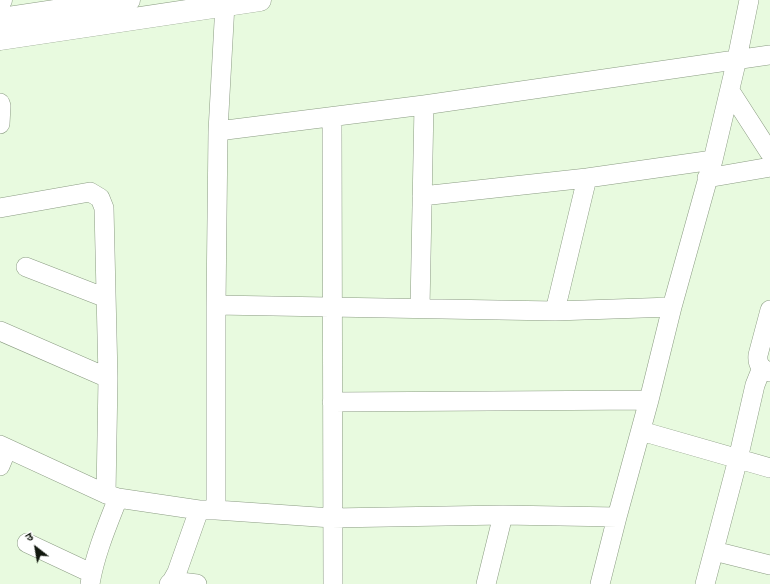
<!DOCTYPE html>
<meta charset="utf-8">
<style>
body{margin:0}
#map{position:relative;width:770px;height:584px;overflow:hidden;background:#e8fadf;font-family:Figtree,"Noto Sans Devanagari",sans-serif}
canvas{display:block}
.north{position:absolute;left:16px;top:528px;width:40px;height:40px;-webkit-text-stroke:3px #fff;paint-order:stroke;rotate:329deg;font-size:11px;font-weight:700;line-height:16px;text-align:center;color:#11170e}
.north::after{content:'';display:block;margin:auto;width:14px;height:18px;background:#11170e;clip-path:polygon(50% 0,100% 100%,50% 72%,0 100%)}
</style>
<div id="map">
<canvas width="770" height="584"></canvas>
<div class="north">उ</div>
</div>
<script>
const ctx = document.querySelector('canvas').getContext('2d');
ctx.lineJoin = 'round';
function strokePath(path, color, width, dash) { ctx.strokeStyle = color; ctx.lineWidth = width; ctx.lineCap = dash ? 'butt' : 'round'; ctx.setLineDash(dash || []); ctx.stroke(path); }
const minor = new Path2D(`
 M 730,91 L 770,153
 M 0,103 L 1,106 L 0,124
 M 332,117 L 333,584
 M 218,131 L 424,105 L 770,55
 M 707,178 L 770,167
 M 422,196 L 587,178 L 713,160
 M 0,208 L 90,192 L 100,198 L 104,208 L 108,378 L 106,494
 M 26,267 L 106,298
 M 216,305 L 555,311 L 672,307
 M 420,308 L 424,105
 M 770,310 L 758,355 C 757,364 761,369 770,372
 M 555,311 L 587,178
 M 0,331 L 108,378
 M 332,402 L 649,400
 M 641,431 L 770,468
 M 0,445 L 106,494 L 118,498 L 199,510 L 216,510 L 332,518 L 503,515 L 617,517
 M 0,466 L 7,449
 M 216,510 L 216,305 L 218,131 L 225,4
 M 27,543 L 91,573
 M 714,551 L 770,565
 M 172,581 L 197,584
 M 90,584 C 95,554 107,526 118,498
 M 169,584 L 172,581 L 177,572 L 199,510
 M 486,584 L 503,515
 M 600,584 L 617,517 L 649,400 L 672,307 L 713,160 L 737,59 L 749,0
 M 705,584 L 738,459 L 755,385 L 761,370 L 760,366`);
const major = new Path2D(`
 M 0,39 L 260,0`);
const highway = new Path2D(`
 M 0,0 L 1,0
 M 0,19 L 129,0`);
strokePath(minor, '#8b9c83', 20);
strokePath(major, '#8b9c83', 23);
strokePath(highway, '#8b9c83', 23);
strokePath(minor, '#fff', 19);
strokePath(major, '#fff', 22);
strokePath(highway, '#fff', 22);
</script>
